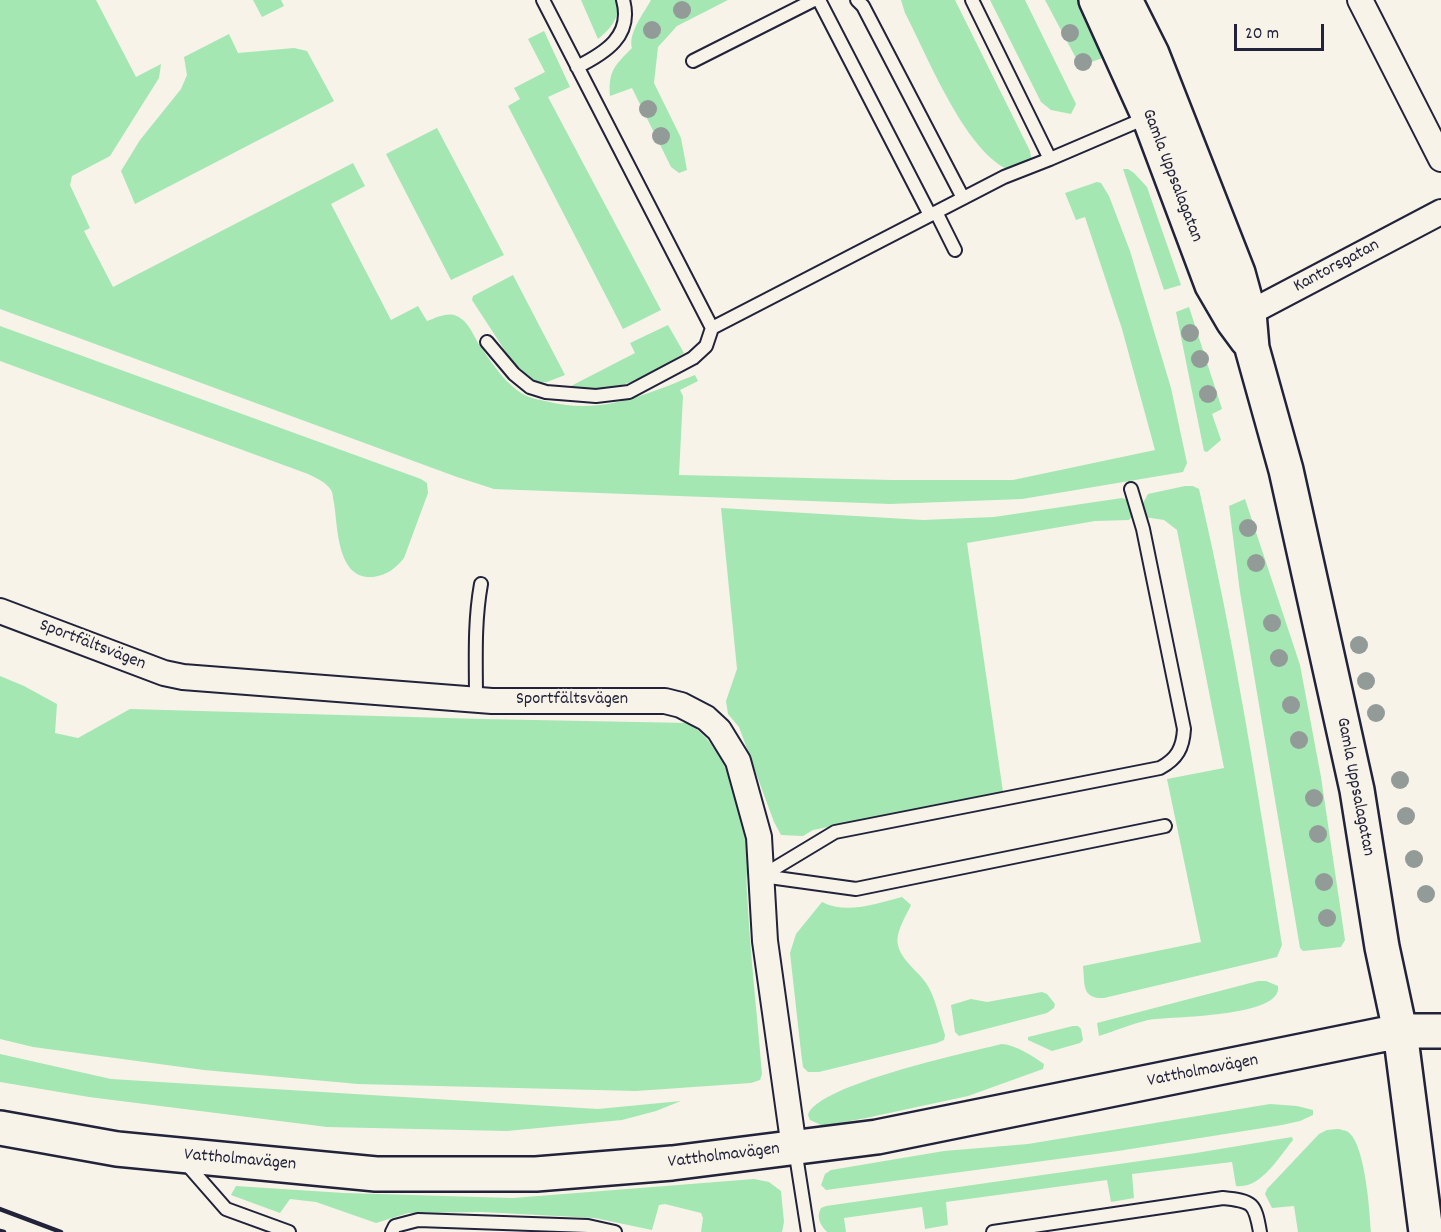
<!DOCTYPE html>
<meta charset="utf-8">
<style>
body{margin:0}
#map{position:relative;width:1441px;height:1232px;overflow:hidden;background:#f7f3e8;font-family:Dekko,sans-serif}
canvas{display:block}
.scale{position:absolute;left:1234px;top:24px;width:90px;height:27px;box-sizing:border-box;border:3px solid #22223b;border-top:0;padding-left:8px;font-size:18px;line-height:21px;white-space:nowrap;color:#22223b;-webkit-text-stroke:4px #f7f3e8;paint-order:stroke}
</style>
<div id="map">
<canvas width="1441" height="1232"></canvas>
<div class="scale">20 m</div>
</div>
<script>
const ctx = document.querySelector('canvas').getContext('2d');
ctx.lineJoin = 'round';
function fill(path, color) { ctx.fillStyle = color; ctx.fill(path, 'evenodd'); }
function strokePath(path, color, width, dash) { ctx.strokeStyle = color; ctx.lineWidth = width; ctx.lineCap = dash ? 'butt' : 'round'; ctx.setLineDash(dash || []); ctx.stroke(path); }
function drawText(font, color, halo, rows, align = 'center') {
  ctx.font = font + ' Dekko,sans-serif'; ctx.lineWidth = 4.5; ctx.setLineDash([]); ctx.textBaseline = 'middle'; ctx.strokeStyle = halo; ctx.fillStyle = color; for (const [text, x, y, turn = 0] of rows) {
    ctx.save(); ctx.translate(x, y); ctx.rotate((+turn || 0) * Math.PI / 180); ctx.textAlign = isNaN(turn) ? turn : align; if (halo) ctx.strokeText(text, 0, 0); ctx.fillText(text, 0, 0); ctx.restore();
  }
}
const green = new Path2D(`
 M 0,0 L 96,0 L 136,77 L 161,64 L 159,78 L 110,156 L 72,176 L 70,185 L 90,228 L 84,231 L 113,287 L 353,163 L 365,186 L 331,204 L 391,320 L 418,306 L 427,321 C 436,318 444,313 454,315 C 468,319 473,335 480,346 C 492,363 507,387 527,396 C 533,399 542,400 549,402 C 603,415 647,394 695,375 L 698,381 L 680,390 L 683,396 L 679,475 L 893,480 L 1013,480 L 1155,450 L 1122,329 L 1085,217 L 1076,220 L 1065,193 L 1097,182 L 1101,183 L 1109,196 L 1130,251 L 1171,388 L 1187,463 L 1183,472 L 1022,499 L 890,504 L 494,489 L 457,477 L 0,309 Z
 M 253,0 L 281,0 L 284,6 L 262,17 Z
 M 581,0 L 617,0 C 621,16 611,29 598,39 Z
 M 651,0 L 728,0 L 677,26 L 658,47 L 654,83 L 681,138 L 687,170 L 679,173 L 671,167 L 632,88 L 610,96 C 608,71 615,65 632,48 C 628,33 644,13 651,0 Z
 M 901,0 L 955,0 L 1030,151 L 1031,158 L 1028,163 L 1007,169 C 964,149 927,55 905,13 Z
 M 990,0 L 1025,0 L 1076,104 L 1071,114 L 1051,110 L 1041,102 Z
 M 1045,0 L 1083,0 L 1108,56 L 1086,64 L 1078,62 Z
 M 544,31 L 570,87 L 548,97 L 661,310 L 623,329 L 508,106 L 520,99 L 514,88 L 545,72 L 528,39 Z
 M 229,34 L 238,53 L 294,48 L 307,51 L 334,101 L 135,204 L 121,171 L 140,140 L 181,89 L 187,75 L 184,57 Z
 M 437,128 L 504,255 L 451,280 L 386,154 Z
 M 1123,169 L 1128,169 L 1134,173 L 1147,187 L 1181,285 L 1164,290 Z
 M 513,275 L 565,375 L 547,382 L 537,383 L 513,363 L 472,300 L 473,296 Z
 M 1189,307 L 1222,409 L 1212,414 L 1221,440 L 1207,452 L 1204,451 L 1176,312 Z
 M 668,325 L 684,353 C 653,372 609,401 571,386 L 635,353 L 630,343 Z
 M 0,326 L 421,479 L 427,483 L 428,493 L 404,558 C 395,569 387,575 373,577 C 337,580 338,528 334,503 C 333,499 333,493 331,490 C 326,482 316,478 308,474 L 0,361 Z
 M 1185,486 L 1193,486 L 1199,489 C 1234,639 1258,792 1282,945 L 1277,957 L 1104,998 C 1081,999 1085,984 1083,966 L 1201,942 L 1167,779 L 1224,768 L 1177,530 L 1164,520 L 1144,517 L 1143,503 L 1148,494 Z
 M 1122,498 L 1130,501 L 1133,515 L 1129,520 L 1095,521 L 967,543 L 1003,792 L 813,830 L 803,836 L 781,835 L 774,822 L 739,727 L 728,714 L 726,701 L 737,669 L 721,508 L 923,520 L 994,517 Z
 M 1245,499 L 1300,665 L 1321,777 L 1345,940 L 1341,947 L 1303,951 L 1300,948 L 1240,592 L 1229,506 Z
 M 0,676 L 24,686 L 57,704 L 55,733 L 78,738 L 130,709 L 482,719 L 688,723 C 721,742 740,796 747,832 C 751,851 745,872 747,892 C 750,952 757,1013 762,1074 L 760,1080 L 751,1083 L 636,1091 L 358,1084 L 204,1070 L 33,1047 L 0,1039 Z
 M 902,897 L 911,905 C 906,916 895,933 898,945 C 901,960 918,971 926,983 C 936,998 939,1018 945,1035 L 944,1040 L 937,1043 L 819,1072 L 808,1072 L 803,1067 L 801,1052 L 790,953 L 796,934 L 822,902 C 847,915 877,903 902,897 Z
 M 1258,981 L 1266,981 L 1278,986 C 1283,1018 1170,1016 1148,1020 C 1131,1024 1115,1031 1099,1036 L 1097,1023 Z
 M 1042,992 L 1047,994 L 1055,1004 L 1054,1008 L 1047,1013 L 959,1036 L 955,1032 L 951,1005 L 971,999 L 987,1002 Z
 M 1073,1026 L 1078,1026 L 1081,1029 L 1083,1040 L 1080,1043 L 1052,1051 L 1028,1040 L 1028,1037 Z
 M 1002,1044 C 1016,1045 1033,1056 1044,1064 L 1043,1069 L 968,1096 L 866,1118 L 823,1126 L 810,1120 L 808,1115 C 816,1085 969,1052 1002,1044 Z
 M 0,1054 L 111,1079 L 598,1109 L 681,1101 L 656,1111 L 622,1120 L 507,1131 L 327,1127 L 89,1097 L 0,1082 Z
 M 1270,1104 L 1297,1106 L 1313,1110 L 1313,1115 L 1300,1121 L 1282,1125 L 1118,1151 L 826,1190 L 821,1185 L 825,1174 L 831,1170 L 944,1151 L 1028,1144 Z
 M 1338,1129 C 1339,1129 1347,1131 1348,1132 C 1365,1143 1370,1212 1371,1232 L 1298,1232 L 1294,1206 L 1272,1208 L 1265,1194 L 1267,1189 L 1319,1134 L 1327,1130 Z
 M 1292,1137 L 1293,1140 C 1278,1158 1261,1189 1236,1186 L 1232,1162 L 1132,1174 L 1134,1198 L 1111,1202 L 1107,1180 L 946,1202 L 948,1225 L 925,1229 L 922,1207 L 844,1218 L 846,1232 L 827,1232 C 820,1225 816,1217 821,1208 L 826,1206 L 1196,1153 Z
 M 754,1179 L 769,1182 L 781,1191 L 784,1222 L 782,1232 L 701,1232 L 703,1218 L 701,1213 L 665,1204 L 659,1205 L 652,1230 L 595,1218 L 482,1212 L 408,1213 L 376,1223 L 316,1202 L 290,1199 L 280,1213 L 231,1195 L 236,1186 L 344,1193 L 513,1198 Z`);
const lane = new Path2D(`
 M 819,0 L 930,215
 M 857,0 L 863,6 L 963,198
 M 972,0 L 1050,159 L 1148,117
 M 693,61 L 814,0
 M 577,67 C 605,53 633,36 623,0
 M 936,212 L 955,250
 M 712,328 L 1004,177 L 1050,159
 M 487,342 L 514,374 L 530,387 L 546,392 L 596,396 L 629,392 L 693,358 L 706,346 L 712,328 L 543,0
 M 476,700 C 476,661 474,623 481,584
 M 762,876 L 835,832 L 1160,768 C 1177,759 1183,748 1184,729 L 1143,529 L 1131,489
 M 762,876 L 856,889 L 1165,826
 M 795,1149 L 808,1232
 M 184,1161 L 226,1209 L 289,1232
 M 392,1232 L 395,1226 L 418,1220 L 588,1226 L 615,1232
 M 993,1232 L 1223,1198 C 1253,1201 1255,1203 1260,1232`);
const street = new Path2D(`
 M 1360,0 L 1441,159
 M 1236,320 L 1441,212
 M 0,611 L 164,673 L 183,677 L 492,701 L 665,701 L 681,705 L 706,718 L 719,730 L 738,761 L 759,837 L 765,941 L 794,1148`);
const secondary = new Path2D(`
 M 1096,0 L 1149,117 L 1212,285 L 1233,321 L 1247,340
 M 1125,0 L 1152,54 L 1238,273 L 1249,313 L 1252,348 L 1286,470 L 1357,790 L 1382,947 L 1400,1031 L 1426,1232
 M 0,1128 L 117,1149 L 376,1174 L 536,1174 L 672,1163 L 877,1137 L 1400,1031 L 1441,1031`);
const rail = new Path2D(`
 M 0,1209 L 61,1232
 M 0,1231 L 4,1232`);
const trees = [
 [682,10],
 [652,30],
 [1070,33],
 [1083,62],
 [648,109],
 [661,136],
 [1190,333],
 [1200,359],
 [1208,394],
 [1248,528],
 [1256,563],
 [1272,623],
 [1359,645],
 [1279,658],
 [1366,681],
 [1291,705],
 [1376,713],
 [1299,740],
 [1400,780],
 [1314,798],
 [1406,816],
 [1318,834],
 [1414,859],
 [1324,882],
 [1426,894],
 [1327,918]
];
const streetNames = [
 ["Gamla Uppsalagatan",1171,176,69],
 ["Kantorsgatan",1337,267,-28],
 ["Sportfältsvägen",92,646,21],
 ["Sportfältsvägen",572,701],
 ["Gamla Uppsalagatan",1354,787,79],
 ["Vattholmavägen",1203,1072,-11],
 ["Vattholmavägen",724,1157,-7],
 ["Vattholmavägen",240,1161,5]
];
fill(green, '#a4e7b2');
strokePath(lane, '#22223b', 16);
strokePath(street, '#22223b', 28);
strokePath(secondary, '#22223b', 38);
strokePath(lane, '#f7f3e8', 12);
strokePath(street, '#f7f3e8', 24);
strokePath(secondary, '#f7f3e8', 33);
strokePath(rail, '#22223b', 4.5);
ctx.fillStyle = '#939b99';
for (const [x, y] of trees) { ctx.beginPath(); ctx.arc(x, y, 9, 0, 2 * Math.PI); ctx.fill(); }
drawText('18px', '#22223b', '#f7f3e8', streetNames);
</script>
